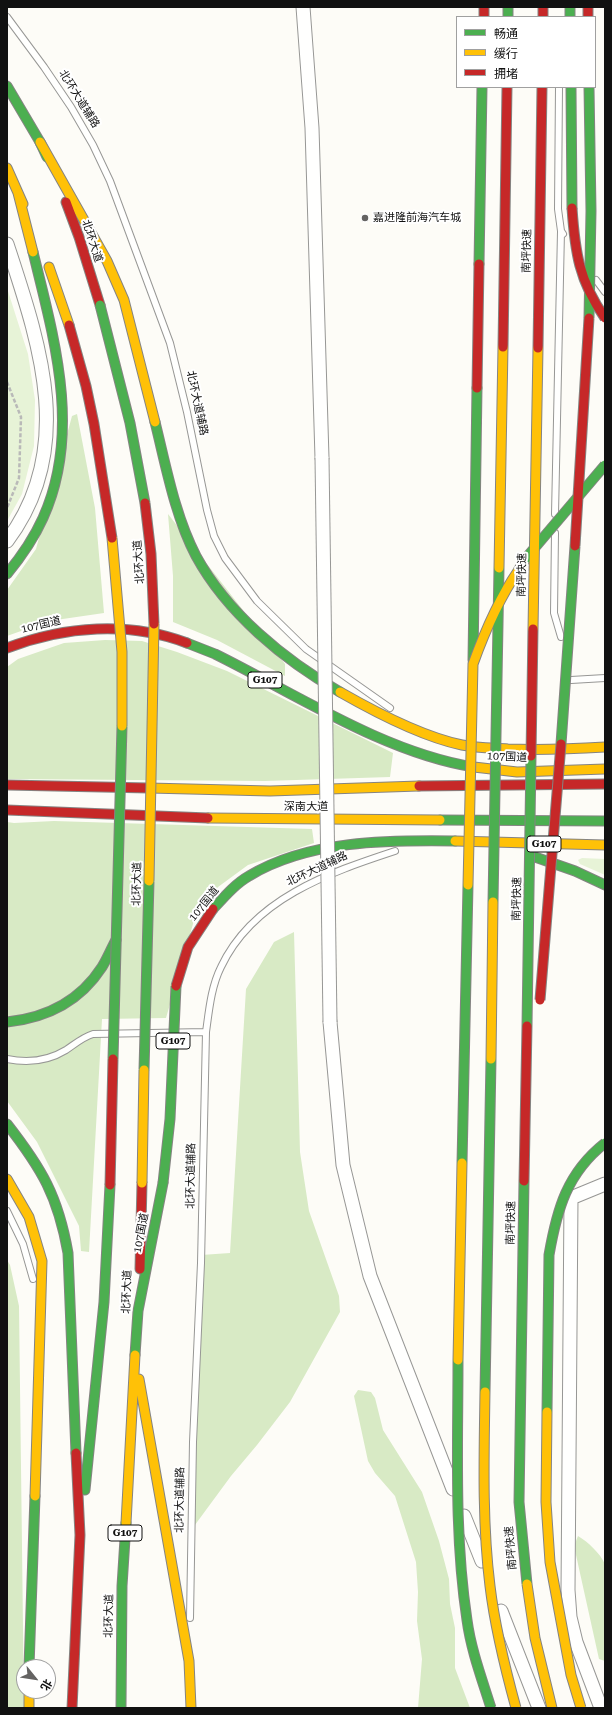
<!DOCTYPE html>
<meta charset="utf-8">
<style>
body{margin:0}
#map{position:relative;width:612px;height:1715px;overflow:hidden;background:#fdfcf7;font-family:"Roboto Serif","Noto Sans SC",serif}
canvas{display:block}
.frame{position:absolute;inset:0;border:8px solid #111;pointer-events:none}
.legend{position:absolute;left:456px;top:16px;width:140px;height:72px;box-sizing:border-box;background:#fff;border:1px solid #a0a0a0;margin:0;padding:5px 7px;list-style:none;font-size:12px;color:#111}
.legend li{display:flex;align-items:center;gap:8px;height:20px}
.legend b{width:20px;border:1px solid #a0a0a0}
.north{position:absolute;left:16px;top:1659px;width:40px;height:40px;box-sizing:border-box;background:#fff;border:1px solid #a0a0a0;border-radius:50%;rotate:120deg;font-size:11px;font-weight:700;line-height:16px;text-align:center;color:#111}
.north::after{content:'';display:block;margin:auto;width:14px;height:18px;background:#646362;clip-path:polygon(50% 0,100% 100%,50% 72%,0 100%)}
</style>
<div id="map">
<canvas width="612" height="1715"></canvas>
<div class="frame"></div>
<ul class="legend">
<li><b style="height:5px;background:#4caf50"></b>畅通</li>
<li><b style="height:5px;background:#ffc107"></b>缓行</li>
<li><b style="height:5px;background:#c62828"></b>拥堵</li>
</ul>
<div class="north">北</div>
</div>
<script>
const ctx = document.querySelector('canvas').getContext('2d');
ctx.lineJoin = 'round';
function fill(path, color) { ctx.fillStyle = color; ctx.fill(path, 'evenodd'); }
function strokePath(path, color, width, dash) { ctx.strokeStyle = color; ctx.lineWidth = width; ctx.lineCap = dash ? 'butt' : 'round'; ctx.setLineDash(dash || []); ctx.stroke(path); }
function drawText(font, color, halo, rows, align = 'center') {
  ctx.font = font + ' "Roboto Serif","Noto Sans SC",serif'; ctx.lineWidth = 4; ctx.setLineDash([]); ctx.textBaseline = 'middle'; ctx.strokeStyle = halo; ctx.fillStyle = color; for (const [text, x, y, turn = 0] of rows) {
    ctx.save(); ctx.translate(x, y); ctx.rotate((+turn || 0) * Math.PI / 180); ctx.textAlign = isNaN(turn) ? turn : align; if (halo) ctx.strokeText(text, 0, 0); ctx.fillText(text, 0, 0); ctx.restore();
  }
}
const green = new Path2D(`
 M 7,288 L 28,354 L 35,400 L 34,446 L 22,494 L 7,521 Z
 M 582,858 L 605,859 L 605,875 L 580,864 L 578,860 Z`);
const forest = new Path2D(`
 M 77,414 L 95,508 L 104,613 L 49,621 L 7,636 L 7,590 L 36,549 L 72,416 Z
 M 168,514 L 285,664 L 285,676 L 217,640 L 173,622 L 173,576 Z
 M 105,640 L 142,641 L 177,652 L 227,671 L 393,753 L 390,777 L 265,781 L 7,779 L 7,667 L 18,659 L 64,643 Z
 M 54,821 L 312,829 L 314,843 L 248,865 L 218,887 L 195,917 L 166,1018 L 102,1019 L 89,1252 L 81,1251 L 79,1226 L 37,1142 L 7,1101 L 7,822 L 14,823 Z
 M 294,932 L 300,1152 L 309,1211 L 339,1296 L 340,1312 L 290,1402 L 257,1445 L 231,1476 L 192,1529 L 201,1255 L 230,1253 L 246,989 L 274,942 Z
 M 7,1260 L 10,1265 L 19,1306 L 24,1708 L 7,1708 Z
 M 358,1390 L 371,1392 L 375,1398 L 383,1430 L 422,1492 L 439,1541 L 449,1579 L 450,1604 L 455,1628 L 455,1668 L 470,1708 L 418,1708 L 422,1659 L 417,1621 L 418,1592 L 416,1562 L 395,1496 L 375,1473 L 368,1461 L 354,1396 Z
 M 578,1536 C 588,1542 600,1553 605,1564 L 605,1661 L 599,1659 L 574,1546 Z`);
const path = new Path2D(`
 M 7,382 L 21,417 L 19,478 L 7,508`);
const lane = new Path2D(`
 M 7,17 L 44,67 L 71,107 L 93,145 L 110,181 L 170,343 L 187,412 L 207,510 L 214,536 L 225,558 L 257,601 L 306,649 L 390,708
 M 559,87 L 558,209 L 561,231 L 563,234
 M 596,280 L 605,292
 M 555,514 L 561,231
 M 555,533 L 554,613 L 561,637
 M 571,680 L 605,678
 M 7,1059 C 27,1063 48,1061 66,1050 C 75,1044 83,1037 93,1034 L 206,1032
 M 7,1211 L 23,1244 L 33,1279
 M 190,1618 L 193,1442 L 201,1263 L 206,1032 C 209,1011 211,987 221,967 C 253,899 328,873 395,851`);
const street = new Path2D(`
 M 303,7 L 312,128 L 322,458
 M 7,244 C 39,342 77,448 7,541
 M 330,1022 L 343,1165 L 370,1276 L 453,1489
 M 464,1516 L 482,1561
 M 501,1611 L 539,1708
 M 601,1708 L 576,1642 L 570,1617 L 568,1590 L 571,1198 L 605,1184`);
const fast = new Path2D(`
 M 508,7 L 508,17
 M 570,7 L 570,17
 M 7,86 L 40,142 L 47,157
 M 571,87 L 572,208
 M 479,264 L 482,87
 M 155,422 C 166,466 175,516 196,556 C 227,613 284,660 340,692
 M 7,574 C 21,557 34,538 43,518 C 82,432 54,338 33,252
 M 187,643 L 215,654 C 296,694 385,753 474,767
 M 473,660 L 477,388
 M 440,820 L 605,821
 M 535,857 L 575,871 L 605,885
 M 213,909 C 224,897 235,884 249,876 C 308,840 388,840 455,841
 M 7,1022 C 46,1018 80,1001 102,967 C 107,959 111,949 116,940
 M 7,1124 C 42,1169 58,1196 68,1253 L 76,1453
 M 135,1355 L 138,1311 L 163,1183
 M 85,1490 L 104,1302 L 110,1185
 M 29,1667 L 35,1496
 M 121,1708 L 122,1586 L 126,1523`);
const slow = new Path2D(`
 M 40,142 L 107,261 L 124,300 L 155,422
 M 7,168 L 23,204
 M 18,193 L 33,252
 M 49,267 L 69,325
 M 340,692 C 375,712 423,737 462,745 C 477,748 493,748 508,749 C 540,750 572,749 605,747
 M 474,767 L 517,772 L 605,769
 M 149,788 L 270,791 L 419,786
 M 208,818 L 440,820
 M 455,841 L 605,845
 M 7,1179 L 29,1217 L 42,1261 L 35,1496
 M 139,1379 L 189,1661 L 191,1708
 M 126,1523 L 135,1355
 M 29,1691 L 29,1708`);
const jam = new Path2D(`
 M 484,7 L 484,17
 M 543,7 L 543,17
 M 588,7 L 588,17
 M 66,202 L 79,237 L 100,305
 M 477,388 L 479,264
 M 7,648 C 65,626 129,621 187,643
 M 7,785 L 149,788
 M 419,786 L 605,784
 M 7,810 L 208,818
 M 140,1269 L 142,1183
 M 72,1708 L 80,1535 L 76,1453`);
const streetBridge = new Path2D(`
 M 322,458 L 330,1022`);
const fastBridge = new Path2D(`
 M 100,305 L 130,423 L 145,503
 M 589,318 L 591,211 L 589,87
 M 518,571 L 526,558 L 605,465
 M 561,744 L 575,546
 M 493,902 L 499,568
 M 527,1026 L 531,756
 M 113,1059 L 122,726
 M 144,1070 L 149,881
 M 462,1163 L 468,885
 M 524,1181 L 519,1502 L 527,1584
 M 163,1183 L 170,1119 L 176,986
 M 458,1360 C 458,1447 454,1534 467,1620 C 471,1650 482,1679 491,1708
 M 485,1392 L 491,1059
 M 547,1412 L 549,1255 C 557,1209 567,1173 605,1143`);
const slowBridge = new Path2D(`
 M 112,538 L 122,652 L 122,726
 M 499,568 L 503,347
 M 533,629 L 538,348
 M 149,881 L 154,624
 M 468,885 L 473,664 C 485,631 498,600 518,571
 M 491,1059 L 493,902
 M 142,1183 L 144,1070
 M 458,1360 L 462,1163
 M 485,1392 C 484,1456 482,1522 490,1586 C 495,1628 505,1668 516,1708
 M 547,1412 L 546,1502 L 550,1562 L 571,1675 L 581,1708
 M 527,1584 L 535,1638 L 552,1708`);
const jamBridge = new Path2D(`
 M 572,208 C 575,252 579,281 605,318
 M 69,325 L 86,386 L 94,424 L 112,538
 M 503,347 L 507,87
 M 538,348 L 542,87
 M 145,503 L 151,554 L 154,624
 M 575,546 L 589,318
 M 531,756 L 533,629
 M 176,986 L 188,947 L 213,909
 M 540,1000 L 561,744
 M 524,1181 L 527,1026
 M 110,1185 L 113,1059`);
const markers = [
 [365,218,4,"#646362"]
];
const shields = [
 [265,680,34],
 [544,844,34],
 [173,1041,34],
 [125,1533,34]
];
const shieldNames = [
 ["G107",265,680],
 ["G107",544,844],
 ["G107",173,1041],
 ["G107",125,1533]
];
const streetNames = [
 ["北环大道辅路",79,99,58],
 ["北环大道",92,241,72],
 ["南坪快速",527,251,-89],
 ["北环大道辅路",197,403,78],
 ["北环大道",139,562,-94],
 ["南坪快速",522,575,-89],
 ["107国道",41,625,-13],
 ["107国道",507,757,3],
 ["深南大道",306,807],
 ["北环大道辅路",317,869,-25],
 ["北环大道",137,884,-89],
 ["南坪快速",517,899,-89],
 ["107国道",204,904,-51],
 ["北环大道辅路",191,1176,-89],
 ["南坪快速",511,1223,-89],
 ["107国道",141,1233,-79],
 ["北环大道",127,1292,-88],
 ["北环大道辅路",180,1500,-89],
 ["南坪快速",511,1548,-95],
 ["北环大道",109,1616,-89]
];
const poiNames = [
 ["嘉进隆前海汽车城",373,218]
];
fill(green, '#e7f3d7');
fill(forest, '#d8eac5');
strokePath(lane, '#979795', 8);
strokePath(street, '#979795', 15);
strokePath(fast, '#858482', 11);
strokePath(slow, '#858482', 11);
strokePath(jam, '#858482', 11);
strokePath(path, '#b9b9b8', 2.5, [4, 2]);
strokePath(lane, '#fffffe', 6);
strokePath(street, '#fffffe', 13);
strokePath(fast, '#4caf50', 9);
strokePath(slow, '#ffc107', 9);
strokePath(jam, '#c62828', 9);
strokePath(streetBridge, '#979795', 15, []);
strokePath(fastBridge, '#858482', 11, []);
strokePath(slowBridge, '#858482', 11, []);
strokePath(jamBridge, '#858482', 11, []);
strokePath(streetBridge, '#fffffe', 13);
strokePath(fastBridge, '#4caf50', 9);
strokePath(slowBridge, '#ffc107', 9);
strokePath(jamBridge, '#c62828', 9);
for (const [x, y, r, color] of markers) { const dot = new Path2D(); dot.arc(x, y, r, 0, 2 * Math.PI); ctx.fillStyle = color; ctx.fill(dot); strokePath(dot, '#fff', 1.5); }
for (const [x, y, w] of shields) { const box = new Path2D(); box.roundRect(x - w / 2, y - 8, w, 16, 3); ctx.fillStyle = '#fff'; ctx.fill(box); strokePath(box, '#111', 1); }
drawText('bold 10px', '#111', null, shieldNames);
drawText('11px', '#111', '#fff', streetNames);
drawText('11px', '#111', '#fff', poiNames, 'left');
</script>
